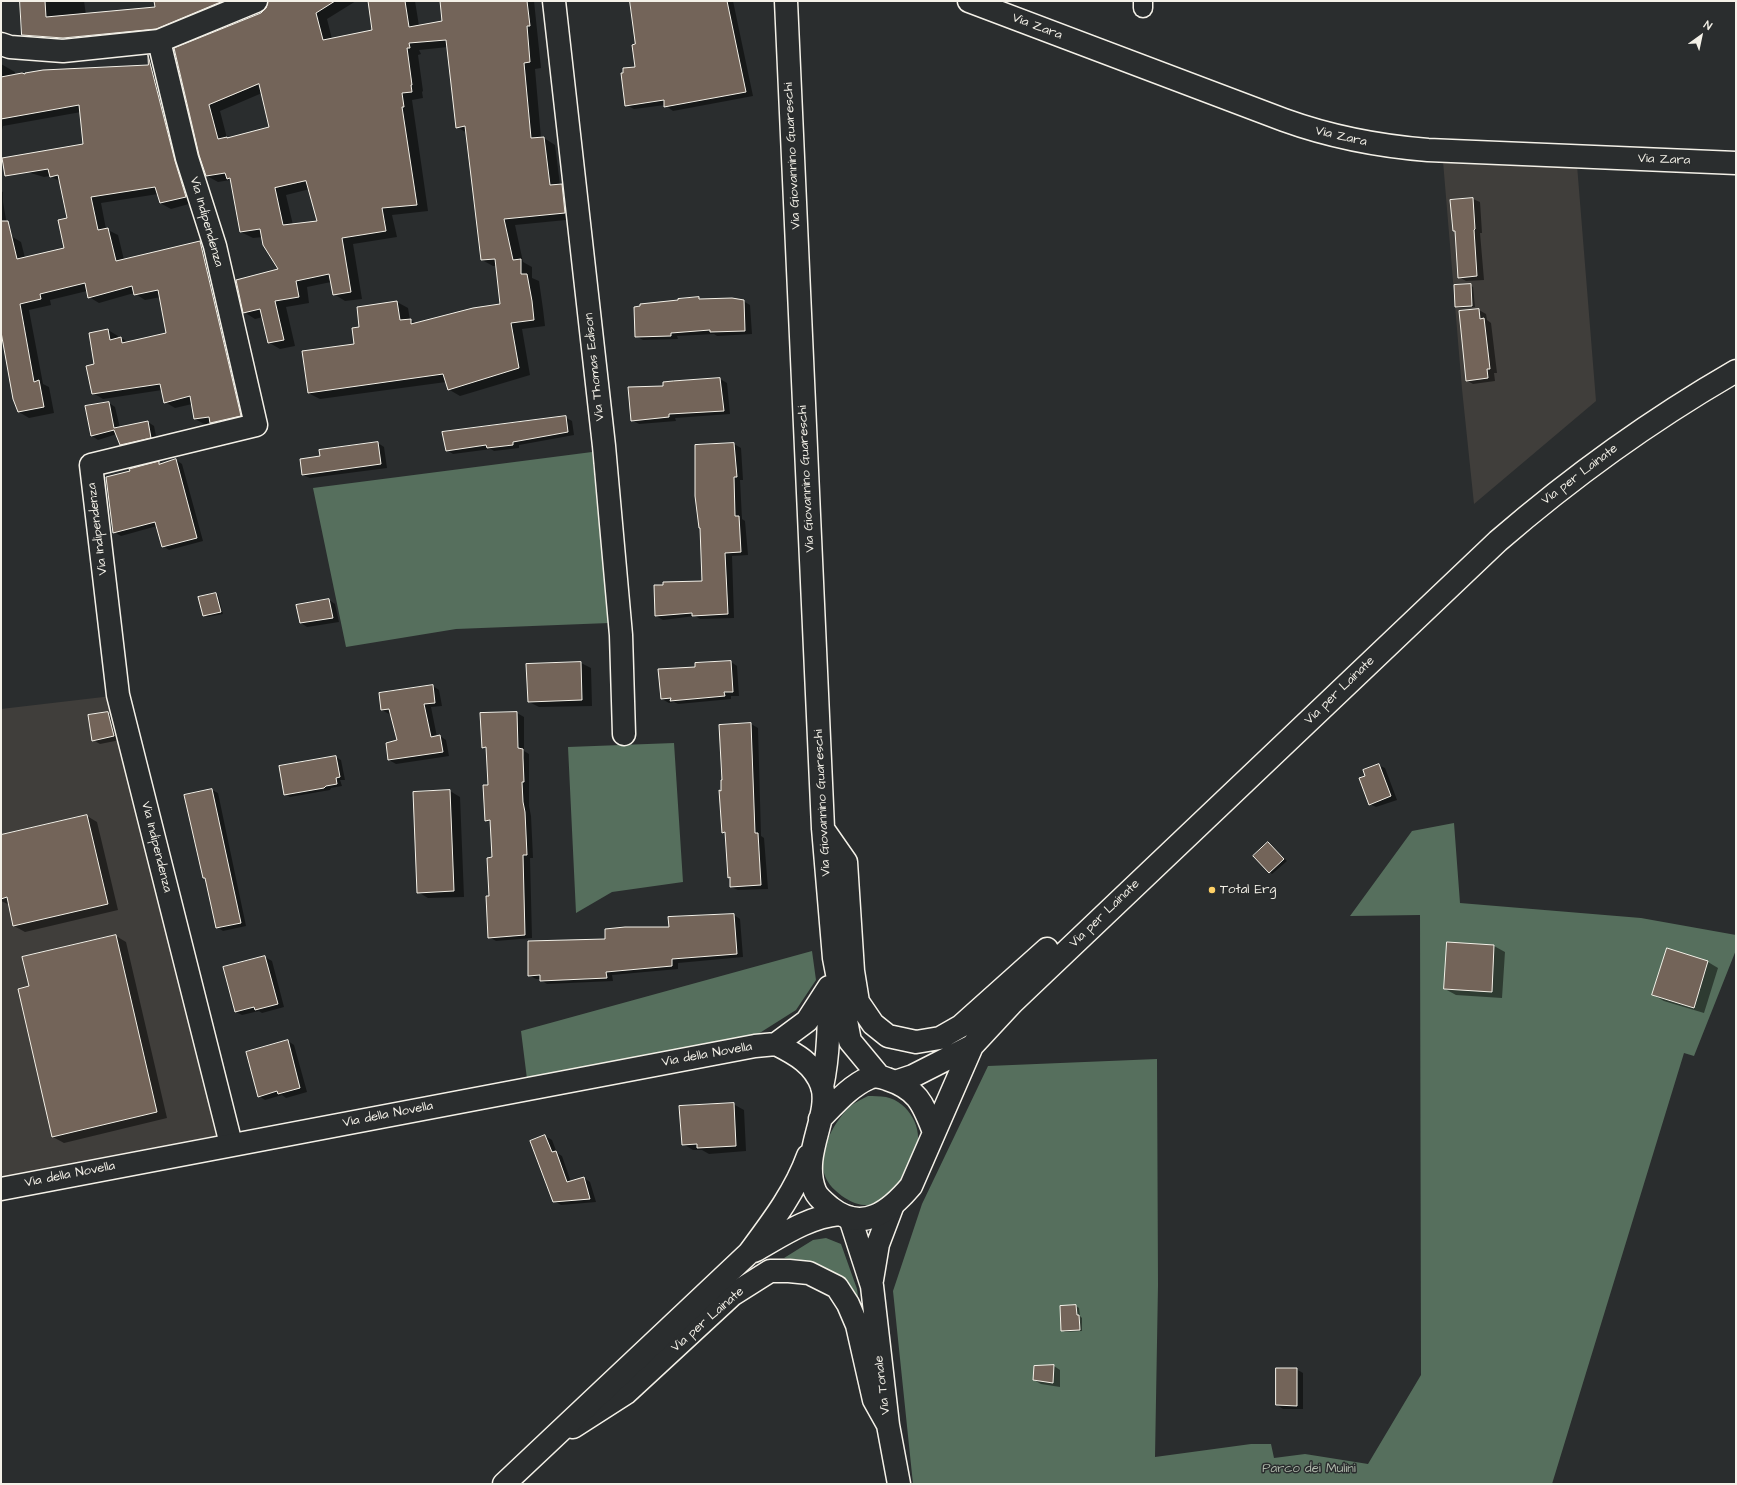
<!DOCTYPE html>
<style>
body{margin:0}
#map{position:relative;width:1737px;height:1485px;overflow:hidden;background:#2a2d2e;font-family:"Architects Daughter",sans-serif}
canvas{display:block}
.frame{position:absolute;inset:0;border:2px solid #f4f1e8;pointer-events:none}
.north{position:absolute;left:1681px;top:16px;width:40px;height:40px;-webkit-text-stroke:3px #2a2d2e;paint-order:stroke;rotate:33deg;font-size:11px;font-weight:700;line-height:16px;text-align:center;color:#f4f1e8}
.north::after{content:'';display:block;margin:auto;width:14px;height:18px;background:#f4f1e8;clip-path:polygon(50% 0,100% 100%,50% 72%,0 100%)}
</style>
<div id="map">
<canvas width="1737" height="1485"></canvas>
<div class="frame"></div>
<div class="north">N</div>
</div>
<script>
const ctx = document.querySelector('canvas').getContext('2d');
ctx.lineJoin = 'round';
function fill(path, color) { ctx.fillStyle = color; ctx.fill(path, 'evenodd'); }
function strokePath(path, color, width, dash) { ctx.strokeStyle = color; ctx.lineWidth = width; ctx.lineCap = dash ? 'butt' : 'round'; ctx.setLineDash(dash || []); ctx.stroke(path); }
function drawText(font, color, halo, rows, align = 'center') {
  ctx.font = font + ' "Architects Daughter",sans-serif'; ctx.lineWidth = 3; ctx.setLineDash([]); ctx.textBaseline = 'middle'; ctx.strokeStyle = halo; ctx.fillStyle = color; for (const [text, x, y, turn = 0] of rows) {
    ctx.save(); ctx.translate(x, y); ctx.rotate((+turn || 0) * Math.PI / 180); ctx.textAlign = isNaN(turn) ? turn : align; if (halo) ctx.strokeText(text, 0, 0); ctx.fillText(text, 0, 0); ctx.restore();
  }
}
const built = new Path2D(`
 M 1443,161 L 1577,165 L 1596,401 L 1474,504 L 1462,389 Z
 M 112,696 L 222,1139 L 1,1182 L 1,709 Z`);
const green = new Path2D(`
 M 592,452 L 609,623 L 456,629 L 346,647 L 313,488 Z
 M 674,743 L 683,882 L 612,892 L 576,913 L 568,747 Z
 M 1454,823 L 1460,903 L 1641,918 L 1736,935 L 1736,950 L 1694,1056 L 1684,1053 L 1552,1484 L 913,1484 L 893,1291 L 922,1204 L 988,1066 L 1157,1059 L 1158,1285 L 1155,1457 L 1251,1444 L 1271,1444 L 1274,1458 L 1305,1454 L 1368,1464 L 1421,1375 L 1420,915 L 1350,916 L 1412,831 Z
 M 812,951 L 816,980 L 796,1010 L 758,1034 L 527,1079 L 521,1031 Z
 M 868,1096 C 873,1096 880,1096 886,1097 C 909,1102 924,1129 916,1151 C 913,1158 909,1164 906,1170 C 900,1184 888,1203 871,1205 C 861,1206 853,1203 845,1198 C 836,1192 827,1184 824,1173 C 818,1151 835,1119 852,1105 C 856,1102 862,1099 868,1096 Z
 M 826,1238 L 841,1244 L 857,1289 L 859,1304 L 812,1264 L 801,1260 L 784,1258 L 813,1240 Z`);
const shadow = new Path2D(`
 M 44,1 L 84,1 L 86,15 L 156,8 L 155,1 L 250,1 L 168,35 L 34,41 L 23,35 Z
 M 269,1 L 356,1 L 327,19 L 332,39 L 373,31 L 369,1 L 415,1 L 419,26 L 443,22 L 441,1 L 534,1 L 541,68 L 535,69 L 541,138 L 544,138 L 555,145 L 560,185 L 573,192 L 576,219 L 515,225 L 523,262 L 532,267 L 532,278 L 539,281 L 543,309 L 545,326 L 522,329 L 530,375 L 460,396 L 448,389 L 446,382 L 320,399 L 308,393 L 356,345 L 360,328 L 397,302 L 408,308 L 410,320 L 416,323 L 501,305 L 496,266 L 493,266 L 482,260 L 467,133 L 457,127 L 448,47 L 419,50 L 421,54 L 418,55 L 423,91 L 422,92 L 423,98 L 412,100 L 428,211 L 392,215 L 397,237 L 353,244 L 362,299 L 345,301 L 334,294 L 331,282 L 307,287 L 309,303 L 286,307 L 295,346 L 280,349 L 268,342 L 263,317 L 255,319 L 244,312 L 280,270 L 263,237 L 253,238 L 241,232 L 232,181 L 230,180 L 218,182 L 207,176 L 175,49 L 262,13 L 267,9 ZM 262,93 L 270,128 L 229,139 L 227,138 L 220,111 ZM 310,189 L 319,221 L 293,225 L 286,195 Z
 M 631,1 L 733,1 L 753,96 L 673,111 L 665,105 L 634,109 L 626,105 L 636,68 L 636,44 Z
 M 150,56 L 159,62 L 196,202 L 171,209 L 160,203 L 158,194 L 101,203 L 106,229 L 118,235 L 124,260 L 200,242 L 210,248 L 251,421 L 221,429 L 212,423 L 206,425 L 195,419 L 192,404 L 175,408 L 165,402 L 162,390 L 103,399 L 93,393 L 95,365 L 108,330 L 118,336 L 118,339 L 121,338 L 128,342 L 167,334 L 161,297 L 145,300 L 134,293 L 99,303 L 89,297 L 87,291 L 50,300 L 51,305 L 29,310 L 43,384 L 49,387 L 54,413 L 29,418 L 19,412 L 1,326 L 1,191 L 3,192 L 3,202 L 9,237 L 11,236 L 21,242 L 25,258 L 65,249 L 68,219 L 61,182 L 50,176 L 44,177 L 1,164 L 1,159 L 84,145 L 81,112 L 3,126 L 1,134 L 1,64 L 15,72 L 14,76 L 149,66 Z
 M 1473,199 L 1480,202 L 1482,233 L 1480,233 L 1484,280 L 1466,281 L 1459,277 L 1456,232 L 1454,231 L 1451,200 Z
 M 1470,285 L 1473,287 L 1475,307 L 1459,308 L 1456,307 Z
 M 699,298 L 702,300 L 743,301 L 750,305 L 752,334 L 717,336 L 714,334 L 677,336 L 678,339 L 643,340 L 636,336 Z
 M 1479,310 L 1486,314 L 1487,320 L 1491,323 L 1497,373 L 1494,373 L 1495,381 L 1473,384 L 1466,380 Z
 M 720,379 L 727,383 L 730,414 L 675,418 L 676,421 L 639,424 L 632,420 L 664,386 Z
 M 109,403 L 115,407 L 120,428 L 148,422 L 154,426 L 157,441 L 128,448 L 121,444 L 117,434 L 98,440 L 92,436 Z
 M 565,417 L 572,421 L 574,435 L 519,445 L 519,448 L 494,451 L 491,449 L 453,454 L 447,450 Z
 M 378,443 L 384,447 L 387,468 L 310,478 L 303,475 L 321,457 Z
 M 734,444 L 741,448 L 743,480 L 740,480 L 742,519 L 745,521 L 748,555 L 732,556 L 734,618 L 700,619 L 695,616 L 663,620 L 656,616 L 703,581 L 696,446 Z
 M 176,460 L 182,464 L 203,541 L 169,550 L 163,546 L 157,526 L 121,536 L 114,532 L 159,463 L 161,464 Z
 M 215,594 L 218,595 L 223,614 L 207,617 L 204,615 Z
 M 329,600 L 335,604 L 339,622 L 307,627 L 301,623 Z
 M 731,662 L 737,666 L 739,696 L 731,696 L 731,699 L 678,704 L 674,702 L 669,703 L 662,699 L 696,668 Z
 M 581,663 L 591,668 L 592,706 L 539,707 L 529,702 L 527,665 Z
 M 433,686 L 439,690 L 442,706 L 431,707 L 437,737 L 440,736 L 446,740 L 449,756 L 396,764 L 389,760 L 398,741 L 391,713 L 389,714 L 382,710 Z
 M 108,713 L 115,717 L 120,740 L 100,744 L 93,740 Z
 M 517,713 L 524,717 L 524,751 L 529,754 L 529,806 L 531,816 L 533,858 L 530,858 L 532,938 L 496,941 L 489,937 L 490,897 L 493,858 L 491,823 L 486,820 L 489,786 L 488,750 L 483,747 Z
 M 751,724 L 758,728 L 761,836 L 764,838 L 768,889 L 738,890 L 731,887 L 731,878 L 729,877 L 726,834 L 723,832 L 723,781 L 720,726 Z
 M 336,757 L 341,760 L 345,780 L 340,780 L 342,786 L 331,788 L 330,790 L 290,797 L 285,794 Z
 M 1378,765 L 1385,768 L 1397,800 L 1376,807 L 1370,804 L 1366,777 Z
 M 212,790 L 218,793 L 246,926 L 223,931 L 217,927 Z
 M 450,791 L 460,797 L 464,897 L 428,898 L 418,892 Z
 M 87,816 L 97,822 L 118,910 L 25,932 L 14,926 L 10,905 L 1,901 L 1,836 Z
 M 1268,843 L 1287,861 L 1272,874 L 1254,856 Z
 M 734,915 L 740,919 L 743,957 L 678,963 L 678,969 L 612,975 L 613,981 L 547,984 L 541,980 L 541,979 L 536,979 L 529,975 L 606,940 Z
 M 116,936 L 126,942 L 167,1118 L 64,1143 L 53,1137 L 19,989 L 30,987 Z
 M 1448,943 L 1494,946 L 1505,952 L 1502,998 L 1456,995 L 1445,989 Z
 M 1667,950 L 1708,962 L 1718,968 L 1704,1013 L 1664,1001 L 1653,995 Z
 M 265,957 L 272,961 L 284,1007 L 262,1013 L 259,1011 L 242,1015 L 236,1012 Z
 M 288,1041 L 294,1045 L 307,1092 L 286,1098 L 282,1095 L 265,1100 L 259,1096 Z
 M 733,1104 L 744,1110 L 746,1151 L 709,1154 L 702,1150 L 693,1150 L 683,1144 Z
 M 545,1136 L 552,1140 L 557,1153 L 562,1156 L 571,1182 L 584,1178 L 590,1182 L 596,1202 L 561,1205 L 554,1201 Z
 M 1076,1306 L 1079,1308 L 1080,1316 L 1082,1318 L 1082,1331 L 1065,1332 L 1062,1330 L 1061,1307 Z
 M 1054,1366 L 1060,1370 L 1060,1387 L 1041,1384 L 1034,1380 Z
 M 1296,1369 L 1303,1373 L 1303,1409 L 1283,1409 L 1277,1405 Z`);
const building = new Path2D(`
 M 20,1 L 45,1 L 46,17 L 155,7 L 154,1 L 223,1 L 156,29 L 63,38 L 22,35 Z
 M 268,1 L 335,1 L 316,13 L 323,40 L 372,30 L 368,1 L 405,1 L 409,27 L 442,21 L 440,1 L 527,1 L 530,26 L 527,26 L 530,62 L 524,63 L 531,138 L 544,137 L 550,185 L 562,184 L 565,213 L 504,219 L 513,260 L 521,259 L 521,274 L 527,274 L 532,301 L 534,320 L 511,323 L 519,368 L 448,390 L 443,374 L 308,393 L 302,351 L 354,344 L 352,328 L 359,327 L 357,307 L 397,301 L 400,320 L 411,319 L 411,324 L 473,308 L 500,304 L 495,259 L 481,260 L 465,126 L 456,128 L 446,40 L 409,43 L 410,48 L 407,48 L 412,85 L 411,85 L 412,92 L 402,93 L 404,107 L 402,107 L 417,205 L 382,208 L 386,231 L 342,238 L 351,292 L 333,295 L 329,274 L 296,281 L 299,297 L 275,301 L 284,340 L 268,343 L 260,309 L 243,313 L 236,280 L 278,269 L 263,245 L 260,229 L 240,232 L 230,178 L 227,179 L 225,173 L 206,176 L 199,155 L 174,48 L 261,13 L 266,8 ZM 259,84 L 269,127 L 227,138 L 227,137 L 218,139 L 209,105 ZM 306,181 L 317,221 L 283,225 L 275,188 Z
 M 630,1 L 727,1 L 746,92 L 664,107 L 664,100 L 625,106 L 621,73 L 623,73 L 623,68 L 635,67 L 632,45 L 635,44 Z
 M 148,55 L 175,161 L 186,197 L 160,203 L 155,187 L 91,197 L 98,230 L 108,228 L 116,261 L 200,241 L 241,416 L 210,423 L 209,417 L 194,419 L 190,396 L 164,403 L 160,384 L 92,394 L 86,366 L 94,364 L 89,333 L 108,329 L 110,340 L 121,337 L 122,343 L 166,333 L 158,290 L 134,295 L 132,286 L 88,298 L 85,283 L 40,294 L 41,299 L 20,304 L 34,382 L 39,380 L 44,407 L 18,412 L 13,399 L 1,332 L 1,221 L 8,221 L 17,259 L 64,248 L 58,220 L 67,218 L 58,175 L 50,177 L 48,169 L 5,176 L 2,158 L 83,144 L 79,105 L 1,119 L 1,77 L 22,73 L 25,74 L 25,73 L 43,70 L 148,65 Z
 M 1473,198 L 1475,229 L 1474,230 L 1477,276 L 1458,278 L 1455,231 L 1453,231 L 1450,200 Z
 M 1471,284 L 1472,306 L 1455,307 L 1454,285 Z
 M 699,297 L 699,299 L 732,298 L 744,300 L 745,331 L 710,332 L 710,330 L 671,333 L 671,336 L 635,337 L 634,307 L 640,306 L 640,304 L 678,300 L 678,299 Z
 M 1479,309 L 1480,319 L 1484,318 L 1490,369 L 1487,369 L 1488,378 L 1466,381 L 1459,311 Z
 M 720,378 L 724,411 L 669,414 L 669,417 L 631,421 L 628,387 L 663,386 L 663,382 L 673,381 Z
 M 109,402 L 114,428 L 148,421 L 151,438 L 120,445 L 114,430 L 91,436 L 85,406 Z
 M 566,416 L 568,432 L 513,442 L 513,445 L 487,448 L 486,445 L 446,451 L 442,432 Z
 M 378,442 L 381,464 L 302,475 L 300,459 L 320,456 L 319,450 Z
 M 734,443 L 737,477 L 734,477 L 735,516 L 739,516 L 741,552 L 725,553 L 728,614 L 692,616 L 692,613 L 655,616 L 654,585 L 663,585 L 663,582 L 702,581 L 700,528 L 699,528 L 695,496 L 695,445 Z
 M 176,459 L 197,538 L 162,547 L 155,522 L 113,533 L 106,477 L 130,471 L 129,469 L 159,461 L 159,464 Z
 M 216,593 L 221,612 L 203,616 L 198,597 Z
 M 329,599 L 333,618 L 300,623 L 296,605 Z
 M 731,661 L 733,692 L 724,692 L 725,696 L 670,701 L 671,698 L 661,699 L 658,669 L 695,667 L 695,663 Z
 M 581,662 L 582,700 L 528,702 L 526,664 Z
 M 433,685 L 435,703 L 424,704 L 431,737 L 440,735 L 443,752 L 388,760 L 386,743 L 397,740 L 389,709 L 381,710 L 379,693 Z
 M 108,712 L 114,736 L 92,741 L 88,715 Z
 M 517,712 L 518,748 L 523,749 L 523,758 L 524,782 L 522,782 L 523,802 L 525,812 L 527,855 L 523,855 L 525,935 L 488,938 L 486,896 L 489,896 L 487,858 L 492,857 L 490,820 L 485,821 L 483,785 L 488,785 L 486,747 L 482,748 L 480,713 Z
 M 751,723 L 755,833 L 758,833 L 761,885 L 730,887 L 730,877 L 728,878 L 725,832 L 722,833 L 719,790 L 721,791 L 721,780 L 722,780 L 719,725 Z
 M 336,756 L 340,777 L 336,778 L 337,784 L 326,786 L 324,788 L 284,795 L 279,766 Z
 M 1379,764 L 1391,796 L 1369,805 L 1359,778 L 1365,776 L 1363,770 Z
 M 212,789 L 241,923 L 216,928 L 205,878 L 203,878 L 184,795 Z
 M 450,790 L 454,891 L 417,893 L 413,792 Z
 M 87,815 L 108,904 L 13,926 L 7,897 L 1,899 L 1,835 Z
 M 1268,842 L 1284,859 L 1269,873 L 1253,856 Z
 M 734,914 L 737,954 L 672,959 L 672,966 L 606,972 L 607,978 L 540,981 L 540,975 L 528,976 L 528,941 L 605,939 L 605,929 L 625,927 L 669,927 L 668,917 Z
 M 116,935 L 157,1112 L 52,1137 L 18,989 L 29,986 L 22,957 Z
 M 1447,942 L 1494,945 L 1492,992 L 1444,989 Z
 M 1667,948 L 1708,961 L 1694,1008 L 1652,995 Z
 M 265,956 L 278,1004 L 255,1010 L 254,1007 L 235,1012 L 223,967 Z
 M 288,1040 L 300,1088 L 278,1094 L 277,1091 L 258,1097 L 246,1052 Z
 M 734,1103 L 736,1146 L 697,1148 L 697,1144 L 682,1145 L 679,1106 Z
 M 545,1135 L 552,1152 L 556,1151 L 567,1182 L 584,1177 L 590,1199 L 553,1202 L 530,1141 Z
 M 1076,1305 L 1077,1315 L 1079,1315 L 1080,1330 L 1061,1331 L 1060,1306 Z
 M 1054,1365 L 1053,1383 L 1033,1380 L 1034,1366 Z
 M 1276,1368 L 1297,1368 L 1297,1406 L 1276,1405 Z`);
const pedestrian = new Path2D(`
 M 1143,8 L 1143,1`);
const minor = new Path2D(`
 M 554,1 L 604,446 L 621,635 L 624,734
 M 969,1 L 1284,120 C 1331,137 1378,146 1428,150 L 1736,163
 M 159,41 L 187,158 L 215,246 L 256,425 L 91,465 L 118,695 L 231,1144
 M 1,44 L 10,47 L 63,51 L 159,41 L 256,1
 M 850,1218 L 872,1286 L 888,1425 L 899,1484
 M 872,1280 L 878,1244 L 892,1207
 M 573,1427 L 626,1393 L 732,1295 L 770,1271 L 789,1271 L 809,1273 L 837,1287 L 848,1304 L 857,1325 L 874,1400 L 888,1425`);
const tertiary = new Path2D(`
 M 786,1 L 823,828 L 834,958 L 850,1041 L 879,1076
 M 823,829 L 846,862 L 853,971 L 858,1002 L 873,1024 L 888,1036 L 916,1042 L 940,1038 L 961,1026 L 1047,949
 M 776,1044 C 796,1054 814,1064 822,1086 C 831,1116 800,1154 815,1191 C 818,1198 825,1203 831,1208 C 863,1233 890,1211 911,1186 L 972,1046 L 1012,1003 L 1498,541 C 1572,477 1651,420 1736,371
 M 776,1044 L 807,1021 L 829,987
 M 895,1082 L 913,1076 L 972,1046
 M 822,1087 C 829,1054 829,1022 829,988
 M 820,1119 C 834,1105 850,1086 869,1078 C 875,1075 882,1077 887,1079 C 918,1089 923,1104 934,1132
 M 1,1189 L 755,1046 L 776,1044
 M 754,1251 C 781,1236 808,1217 839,1214
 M 504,1484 L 749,1253 C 772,1222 795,1192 808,1156`);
const markers = [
 [1212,890,4,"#ffd166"]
];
const streetNames = [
 ["Via Zara",1037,27,21],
 ["Via Zara",1341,137,13],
 ["Via Giovannino Guareschi",793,156,-93],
 ["Via Zara",1664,160,2],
 ["Via Indipendenza",206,222,74],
 ["Via Thomas Edison",595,367,-96],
 ["Via per Lainate",1580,475,-37],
 ["Via Giovannino Guareschi",807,479,-93],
 ["Via Indipendenza",98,529,-97],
 ["Via per Lainate",1340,691,-44],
 ["Via Giovannino Guareschi",823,803,-93],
 ["Via Indipendenza",156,847,76],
 ["Via per Lainate",1105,914,-44],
 ["Via della Novella",707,1055,-10],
 ["Via della Novella",388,1115,-11],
 ["Via della Novella",70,1175,-11],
 ["Via per Lainate",708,1320,-41],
 ["Via Tonale",883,1385,-97]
];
const poiNames = [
 ["Total Erg",1220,890]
];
const parkNames = [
 ["Parco dei Mulini",1309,1469]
];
fill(built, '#403e3b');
fill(green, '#566f5d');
fill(shadow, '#0007');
fill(building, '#736459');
strokePath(building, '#f4f1e8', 1);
strokePath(pedestrian, '#f4f1e8', 21);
strokePath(minor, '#f4f1e8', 25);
strokePath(tertiary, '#f4f1e8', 25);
strokePath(pedestrian, '#2a2d2e', 18);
strokePath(minor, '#2a2d2e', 22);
strokePath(tertiary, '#2a2d2e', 22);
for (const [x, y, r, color] of markers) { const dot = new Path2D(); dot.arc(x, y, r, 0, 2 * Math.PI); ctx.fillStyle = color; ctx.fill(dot); strokePath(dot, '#2a2d2e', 1.5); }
drawText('13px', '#f4f1e8', '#2a2d2e', streetNames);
drawText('13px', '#f4f1e8', '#2a2d2e', poiNames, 'left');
drawText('13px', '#adb6a9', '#2a2d2e', parkNames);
</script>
